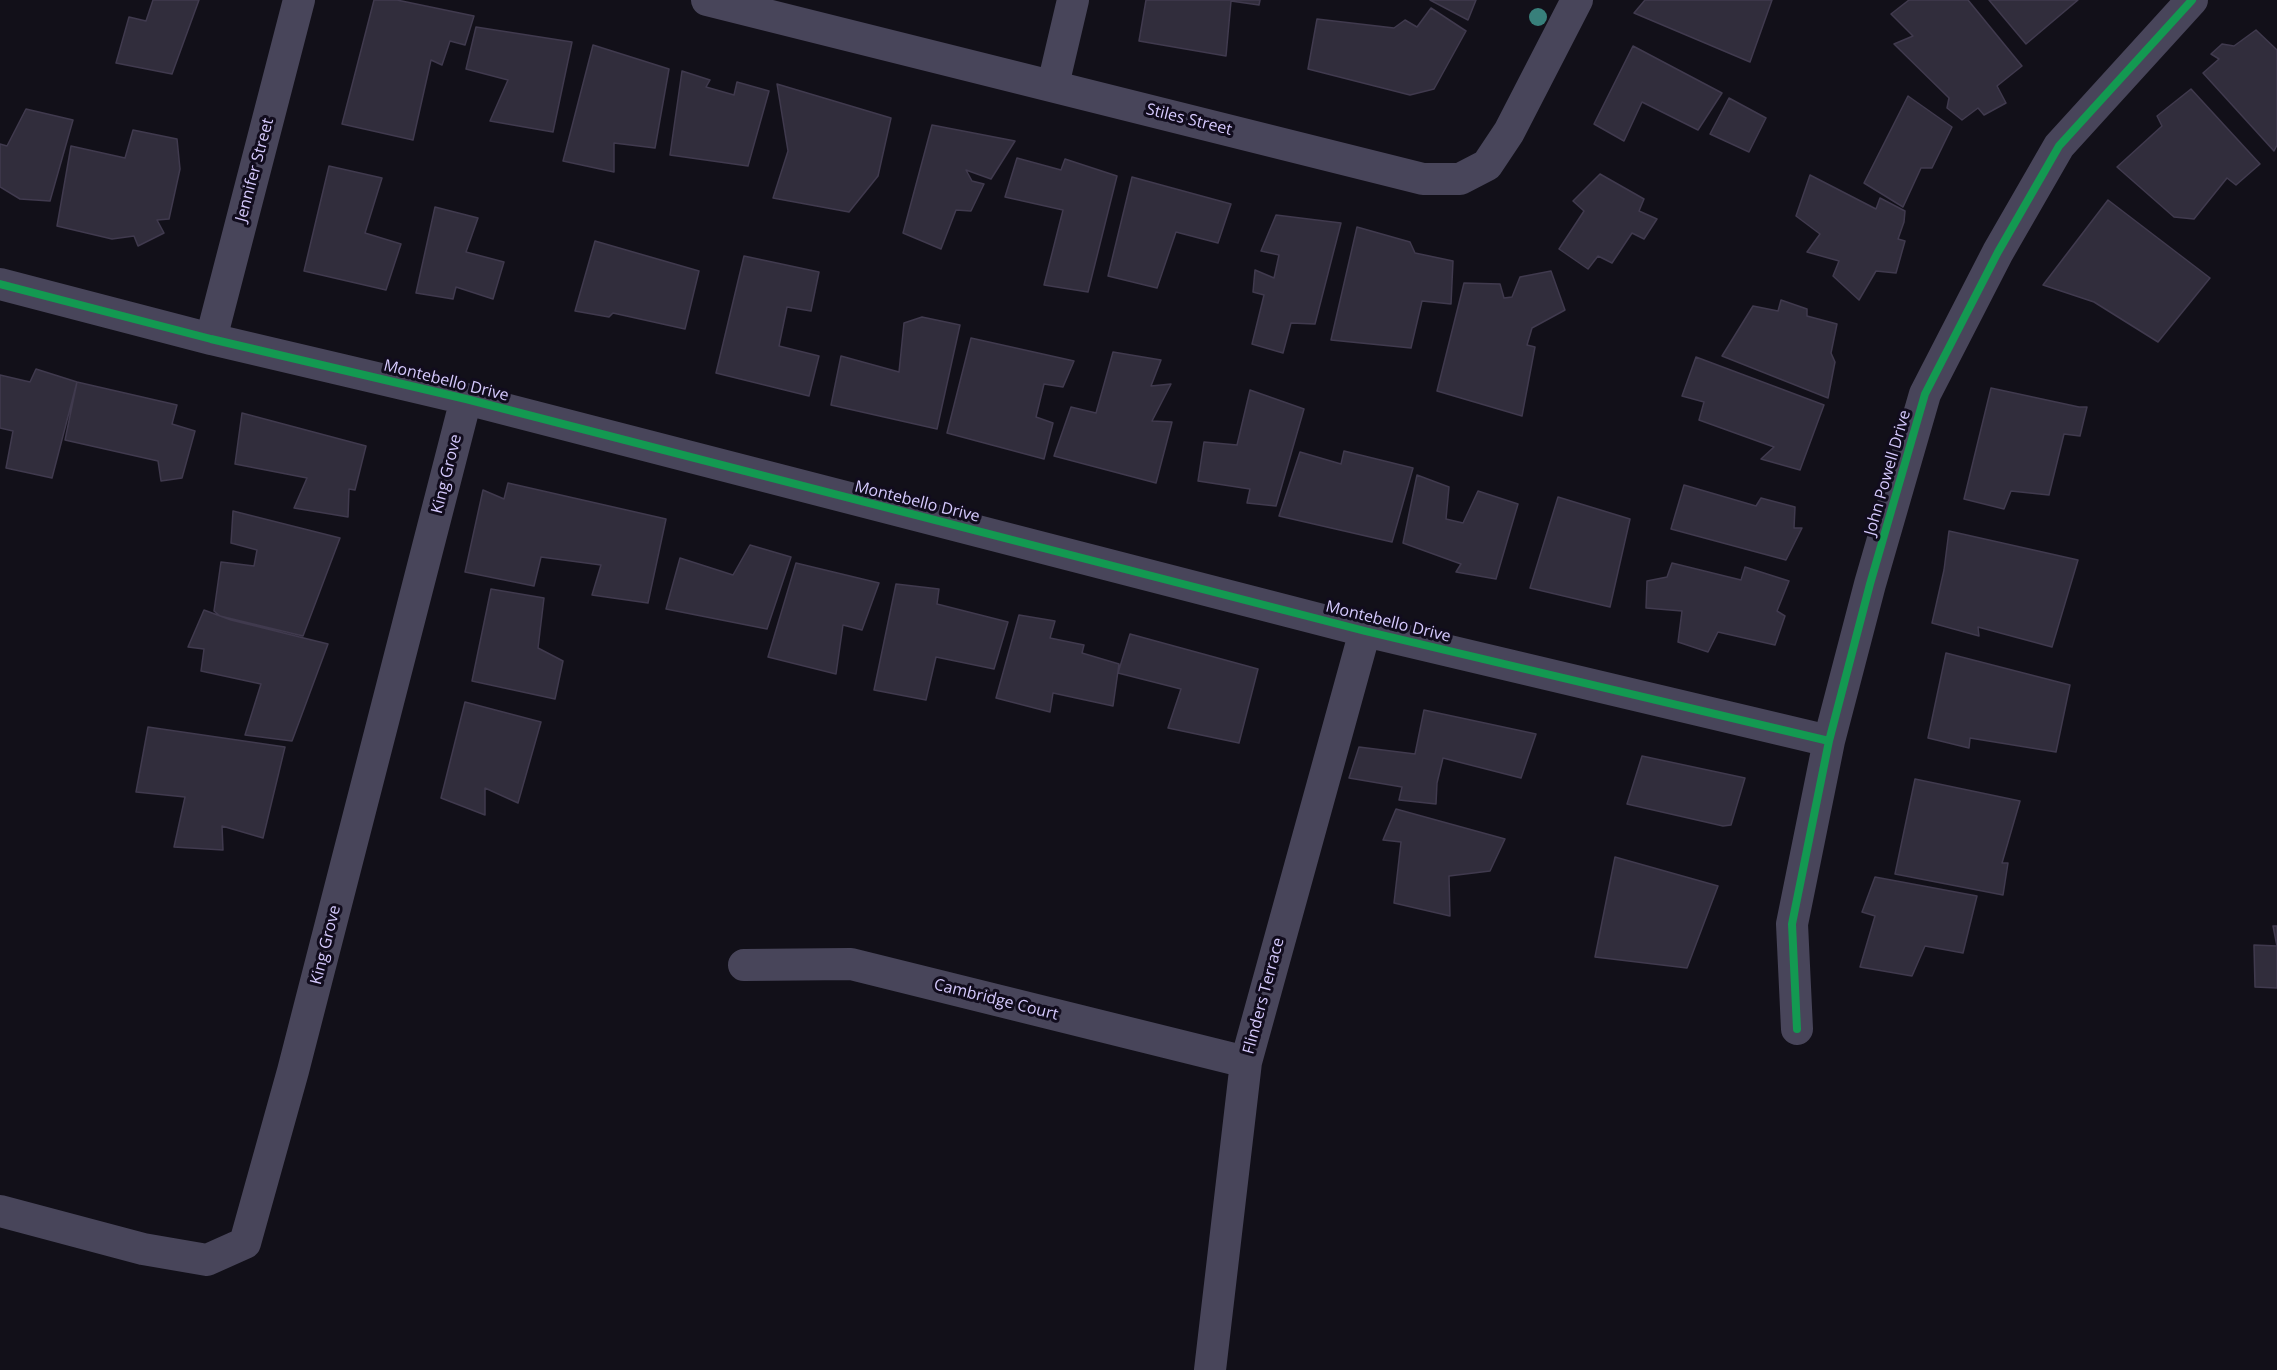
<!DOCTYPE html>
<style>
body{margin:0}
canvas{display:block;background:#121019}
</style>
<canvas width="2277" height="1370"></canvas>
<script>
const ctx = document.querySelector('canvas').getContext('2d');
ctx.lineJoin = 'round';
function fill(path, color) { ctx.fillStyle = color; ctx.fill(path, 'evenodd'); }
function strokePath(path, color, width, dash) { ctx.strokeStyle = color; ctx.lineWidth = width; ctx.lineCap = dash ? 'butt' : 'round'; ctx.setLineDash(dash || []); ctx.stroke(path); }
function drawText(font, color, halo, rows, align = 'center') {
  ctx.font = font + ' "Open Sans",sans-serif'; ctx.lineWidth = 6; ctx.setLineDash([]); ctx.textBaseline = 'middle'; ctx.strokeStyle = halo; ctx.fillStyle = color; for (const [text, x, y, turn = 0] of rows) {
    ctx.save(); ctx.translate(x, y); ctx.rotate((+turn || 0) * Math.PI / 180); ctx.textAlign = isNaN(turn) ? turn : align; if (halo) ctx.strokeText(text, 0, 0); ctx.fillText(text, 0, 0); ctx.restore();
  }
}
const building = new Path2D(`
 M 153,0 L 199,0 L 172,74 L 116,63 L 129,17 L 146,21 Z
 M 374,0 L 397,0 L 474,16 L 465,45 L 450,41 L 442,65 L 431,60 L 413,140 L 342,124 Z
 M 1146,0 L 1260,0 L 1259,5 L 1231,1 L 1226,56 L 1139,41 Z
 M 1430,0 L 1476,0 L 1468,20 Z
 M 1645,0 L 1772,0 L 1750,62 L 1634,13 Z
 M 1909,0 L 1968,0 L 2022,66 L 1997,86 L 2006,103 L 1984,115 L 1978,108 L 1962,120 L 1947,108 L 1949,98 L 1894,44 L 1913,36 L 1891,14 Z
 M 1989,0 L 2078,0 L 2026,44 Z
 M 1431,8 L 1466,31 L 1434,89 L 1410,95 L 1308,69 L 1317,19 L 1394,28 L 1405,20 L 1417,27 Z
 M 476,27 L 572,42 L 553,132 L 490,121 L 508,80 L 466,69 Z
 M 2256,30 L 2277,50 L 2277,145 L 2274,151 L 2203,73 L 2219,59 L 2211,54 L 2222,44 L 2234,46 Z
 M 593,45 L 669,69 L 655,148 L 614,143 L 614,172 L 563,161 Z
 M 1633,46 L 1722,93 L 1698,130 L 1642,102 L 1624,141 L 1594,124 Z
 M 682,71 L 710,80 L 706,87 L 734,95 L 737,82 L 769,91 L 748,166 L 670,155 Z
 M 777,84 L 891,118 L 878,176 L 849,212 L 773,198 L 788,151 Z
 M 2191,89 L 2260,164 L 2236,185 L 2227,178 L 2194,219 L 2174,217 L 2117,167 L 2162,126 L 2157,116 Z
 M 1908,96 L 1952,127 L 1932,168 L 1921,168 L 1903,207 L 1864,183 Z
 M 1729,98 L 1766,118 L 1749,152 L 1710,134 Z
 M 26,109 L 73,120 L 50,201 L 20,199 L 0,187 L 0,144 L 7,146 Z
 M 932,125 L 1015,141 L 991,179 L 966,170 L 972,181 L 984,184 L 971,211 L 956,210 L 941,249 L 903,233 Z
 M 133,130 L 177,139 L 180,169 L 169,219 L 157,220 L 164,233 L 138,246 L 134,236 L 112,239 L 57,226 L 71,146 L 125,158 Z
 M 1017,158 L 1061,170 L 1065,159 L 1117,176 L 1088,292 L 1044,285 L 1063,210 L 1005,197 Z
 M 329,166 L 382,178 L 365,233 L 401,244 L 386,290 L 304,271 Z
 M 1600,174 L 1644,199 L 1639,211 L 1657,219 L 1644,239 L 1632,233 L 1612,263 L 1598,256 L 1588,269 L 1559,249 L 1584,211 L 1573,201 Z
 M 1810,175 L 1876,209 L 1880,198 L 1905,211 L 1904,222 L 1898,239 L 1905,241 L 1896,273 L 1876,271 L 1859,300 L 1833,276 L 1839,261 L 1807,252 L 1820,234 L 1796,216 Z
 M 1132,177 L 1231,204 L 1218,243 L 1176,232 L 1157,288 L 1108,276 Z
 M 2108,200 L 2210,278 L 2158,342 L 2094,302 L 2043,285 Z
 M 435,207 L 478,218 L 466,252 L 504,262 L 493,299 L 456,287 L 453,299 L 416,293 Z
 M 1276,215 L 1341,223 L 1315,324 L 1291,323 L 1283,353 L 1252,344 L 1264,295 L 1253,292 L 1255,270 L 1274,278 L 1279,255 L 1261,251 Z
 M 1357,227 L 1410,242 L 1415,253 L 1453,261 L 1451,304 L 1422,301 L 1411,348 L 1331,340 Z
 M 595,241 L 699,271 L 685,329 L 613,313 L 609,317 L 575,311 Z
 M 744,256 L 819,272 L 811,311 L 787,307 L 779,346 L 819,356 L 809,396 L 716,373 Z
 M 1551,271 L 1565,310 L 1532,328 L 1527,345 L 1535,347 L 1522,416 L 1437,391 L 1464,283 L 1500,284 L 1504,298 L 1512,297 L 1520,277 Z
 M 1781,300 L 1807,309 L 1807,316 L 1837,324 L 1831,353 L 1835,362 L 1828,398 L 1722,356 L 1753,306 L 1778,311 Z
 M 922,317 L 960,325 L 937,429 L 831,405 L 841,356 L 899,372 L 904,323 Z
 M 971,338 L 1074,361 L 1063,387 L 1044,384 L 1036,417 L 1053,423 L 1044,459 L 947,433 Z
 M 1113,352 L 1161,360 L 1151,386 L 1171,384 L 1152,421 L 1172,422 L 1156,483 L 1054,456 L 1071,407 L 1096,413 Z
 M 1696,357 L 1824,405 L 1800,470 L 1761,459 L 1774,447 L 1699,420 L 1704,402 L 1682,396 Z
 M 36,369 L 77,382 L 52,478 L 6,468 L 13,431 L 0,428 L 0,375 L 30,382 Z
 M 77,382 L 177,405 L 172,424 L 195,431 L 182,478 L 161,481 L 158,461 L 65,440 Z
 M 1991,388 L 2079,407 L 2087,407 L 2080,436 L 2064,434 L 2049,495 L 2011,491 L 2004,509 L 1964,499 Z
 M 1250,390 L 1304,409 L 1276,506 L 1247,503 L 1250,489 L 1198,481 L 1204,442 L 1237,445 Z
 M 242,413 L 366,446 L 355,490 L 349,489 L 348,517 L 294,508 L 307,478 L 235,464 Z
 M 1344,451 L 1413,468 L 1392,542 L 1279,516 L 1300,452 L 1341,464 Z
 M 1417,475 L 1449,487 L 1446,519 L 1463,523 L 1478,491 L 1518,504 L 1496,579 L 1456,572 L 1461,564 L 1403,543 Z
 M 508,483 L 666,519 L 648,603 L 592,595 L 601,565 L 541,557 L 534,586 L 465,572 L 483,490 L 504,499 Z
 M 1684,485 L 1756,506 L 1761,498 L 1795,507 L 1794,528 L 1802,528 L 1786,560 L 1671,529 Z
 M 1558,497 L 1630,519 L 1610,607 L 1530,588 Z
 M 233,511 L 340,538 L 303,636 L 220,616 L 214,611 L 221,562 L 254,566 L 257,550 L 231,543 Z
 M 1949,531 L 2078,560 L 2052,647 L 1978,627 L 1979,636 L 1932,623 L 1944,570 Z
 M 750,545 L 791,557 L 767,629 L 666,609 L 680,558 L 733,575 Z
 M 796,563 L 879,583 L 862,630 L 843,625 L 836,674 L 768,657 Z
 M 1672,563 L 1741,580 L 1745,567 L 1789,581 L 1777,611 L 1785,616 L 1775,645 L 1718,632 L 1708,652 L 1678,642 L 1682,611 L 1646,608 L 1647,581 L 1667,577 Z
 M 896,584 L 939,589 L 937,604 L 1008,622 L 994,669 L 936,657 L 926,700 L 874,690 Z
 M 491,589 L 544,598 L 538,648 L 563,661 L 555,699 L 472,681 Z
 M 204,610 L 231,620 L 328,644 L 292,741 L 245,735 L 261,684 L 201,671 L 204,649 L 188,647 Z
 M 1019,615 L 1055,621 L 1050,638 L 1084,645 L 1082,653 L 1119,664 L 1113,706 L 1053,693 L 1050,712 L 996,698 Z
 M 1130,634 L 1258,669 L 1239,743 L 1168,728 L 1181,689 L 1118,673 Z
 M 1946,653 L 2070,685 L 2056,752 L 1970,738 L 1969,748 L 1928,738 Z
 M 465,702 L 541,722 L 518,803 L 485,788 L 485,815 L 441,798 Z
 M 1424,710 L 1536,734 L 1521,778 L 1443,758 L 1437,783 L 1436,804 L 1399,800 L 1402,787 L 1349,778 L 1359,747 L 1415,754 Z
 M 148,727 L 285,747 L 263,838 L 222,826 L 223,850 L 174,847 L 185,797 L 136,792 Z
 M 1642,756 L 1745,778 L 1731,825 L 1723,826 L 1627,804 Z
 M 1915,779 L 2020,801 L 2002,863 L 2008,863 L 2003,895 L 1895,874 Z
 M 1396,809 L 1505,839 L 1490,871 L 1449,876 L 1450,916 L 1394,903 L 1401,842 L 1383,840 Z
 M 1615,857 L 1718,886 L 1687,968 L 1595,957 Z
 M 1875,877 L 1977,896 L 1963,953 L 1925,946 L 1912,976 L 1860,967 L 1875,916 L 1862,912 Z
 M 2273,926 L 2277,926 L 2277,988 L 2255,987 L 2254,945 L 2277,946 Z`);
const minor = new Path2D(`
 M 707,0 L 1423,179 L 1460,179 L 1487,165 L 1509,132 L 1577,0
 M 1053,85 L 1073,0
 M 0,284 L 211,339 L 466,399 L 1365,631 L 1829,741
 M 211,339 L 299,0
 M 744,965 L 851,964 L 1246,1062
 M 1797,1029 L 1792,924 L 1829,741 L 1870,584 L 1925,394 L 1998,252 L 2059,146 L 2192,0
 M 0,1211 L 143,1249 L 207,1260 L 245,1243 L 293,1071 L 466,399
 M 1210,1370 L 1246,1062 L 1365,631`);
const cycleway = new Path2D(`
 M 0,284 L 211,339 L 466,399 L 1365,631 L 1829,741
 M 1797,1029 L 1792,924 L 1829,741 L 1870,584 L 1925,394 L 1998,252 L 2059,146 L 2192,0`);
const trees = [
 [1538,17]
];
const streetNames = [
 ["Stiles Street",1189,120,14],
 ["Jennifer Street",255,170,-75],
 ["Montebello Drive",446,381,14],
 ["John Powell Drive",1888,473,-74],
 ["King Grove",447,474,-76],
 ["Montebello Drive",917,502,14],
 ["Montebello Drive",1388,622,14],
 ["King Grove",326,945,-76],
 ["Flinders Terrace",1264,996,-75],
 ["Cambridge Court",996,1000,14]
];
fill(building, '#312d3c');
strokePath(building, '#403a4e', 1.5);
strokePath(minor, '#48455a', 32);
strokePath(cycleway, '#139951', 8);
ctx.fillStyle = '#38807b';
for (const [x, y] of trees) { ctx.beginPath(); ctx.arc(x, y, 9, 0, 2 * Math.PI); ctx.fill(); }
drawText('16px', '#d6cafe', '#110c1d', streetNames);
</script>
